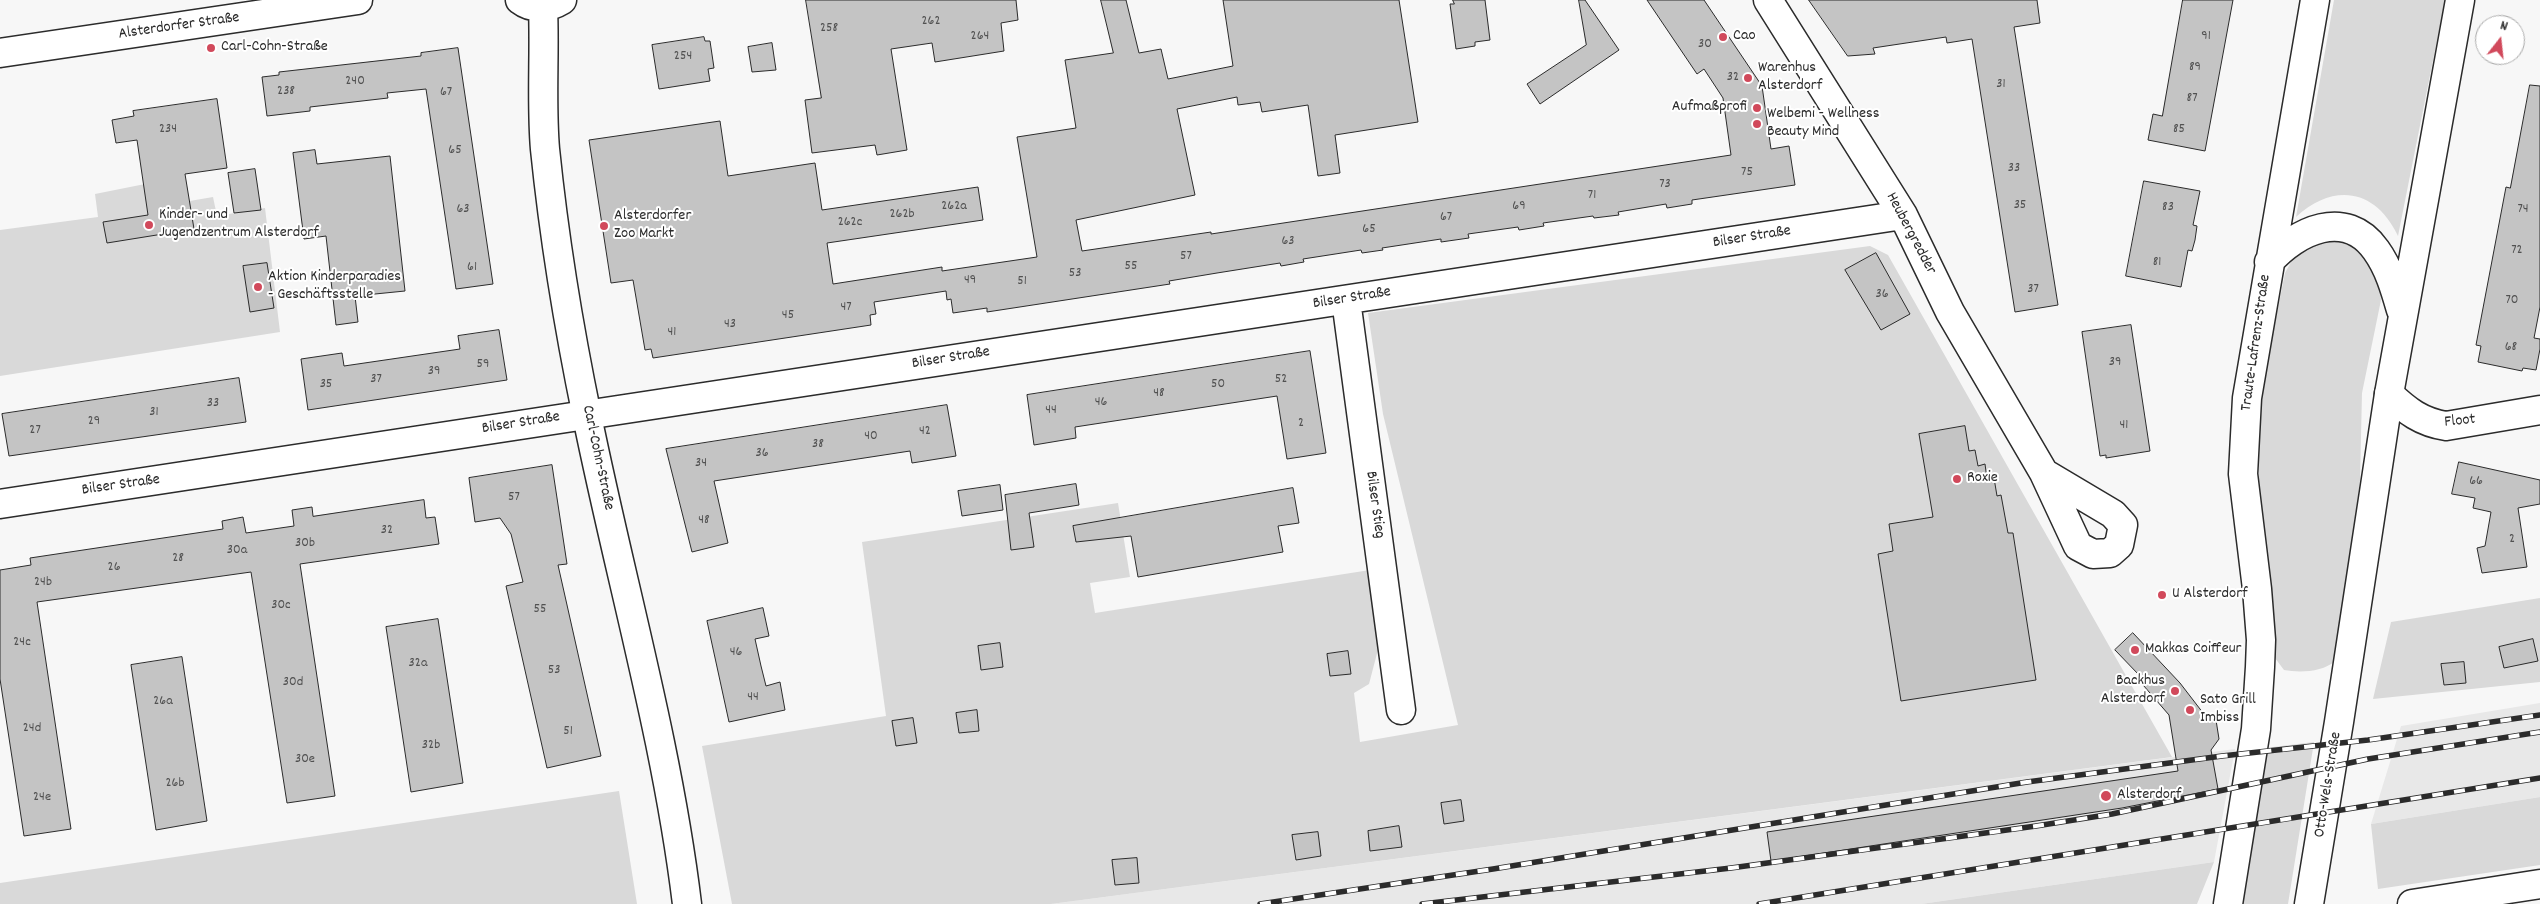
<!DOCTYPE html>
<meta charset="utf-8">
<style>
body{margin:0}
#map{position:relative;width:2540px;height:904px;overflow:hidden;background:#f7f7f7;font-family:Dekko,sans-serif}
canvas{display:block}
.north{position:absolute;left:2475px;top:15px;width:50px;height:50px;box-sizing:border-box;background:#fff;border:1px solid #aaa;border-radius:50%;rotate:16deg;font-size:14px;font-weight:700;line-height:20px;text-align:center;color:#2b2b2b}
.north::after{content:'';display:block;margin:auto;width:18px;height:22px;background:#d1495b;clip-path:polygon(50% 0,100% 100%,50% 72%,0 100%)}
</style>
<div id="map">
<canvas width="2540" height="904"></canvas>
<div class="north">N</div>
</div>
<script>
const ctx = document.querySelector('canvas').getContext('2d');
ctx.lineJoin = 'round';
function fill(path, color) { ctx.fillStyle = color; ctx.fill(path, 'evenodd'); }
function strokePath(path, color, width, dash) { ctx.strokeStyle = color; ctx.lineWidth = width; ctx.lineCap = dash ? 'butt' : 'round'; ctx.setLineDash(dash || []); ctx.stroke(path); }
function drawText(font, color, halo, rows, align = 'center') {
  ctx.font = font + ' Dekko,sans-serif'; ctx.lineWidth = 4; ctx.setLineDash([]); ctx.textBaseline = 'middle'; ctx.strokeStyle = halo; ctx.fillStyle = color; for (const [text, x, y, turn = 0] of rows) {
    ctx.save(); ctx.translate(x, y); ctx.rotate((+turn || 0) * Math.PI / 180); ctx.textAlign = isNaN(turn) ? turn : align; if (halo) ctx.strokeText(text, 0, 0); ctx.fillText(text, 0, 0); ctx.restore();
  }
}
const built = new Path2D(`
 M 2540,703 L 2540,797 L 2371,824 L 2401,726 Z
 M 2235,749 L 2214,862 L 1921,904 L 1051,904 Z`);
const green = new Path2D(`
 M 2334,0 L 2445,0 L 2398,236 C 2376,189 2334,182 2296,217 Z
 M 145,184 L 149,208 L 213,197 L 217,216 L 265,208 L 280,332 L 0,376 L 0,230 L 98,217 L 95,194 Z
 M 2323,238 L 2348,241 L 2359,248 L 2379,279 L 2381,300 L 2362,393 L 2360,481 L 2335,661 C 2323,672 2300,673 2284,670 L 2275,658 L 2274,613 L 2259,493 L 2258,428 L 2264,378 L 2285,273 L 2297,251 Z
 M 1870,246 L 1888,255 L 2172,757 L 1051,904 L 732,904 L 702,746 L 886,716 L 862,542 L 1118,503 L 1130,577 L 1090,583 L 1095,613 L 1370,570 L 1380,642 L 1369,684 L 1354,693 L 1360,742 L 1458,725 L 1383,414 L 1368,313 Z
 M 2540,598 L 2540,682 L 2373,699 L 2391,622 Z
 M 2314,742 L 2288,904 L 2241,904 L 2265,748 Z
 M 619,791 L 637,904 L 0,904 L 0,883 Z
 M 2540,797 L 2540,865 L 2378,889 L 2371,824 Z
 M 2214,862 L 2197,904 L 1921,904 Z`);
const building = new Path2D(`
 M 806,0 L 1016,0 L 1018,20 L 1001,23 L 1004,51 L 935,62 L 932,43 L 891,49 L 907,150 L 877,155 L 875,145 L 812,153 L 805,100 L 821,98 Z
 M 1101,0 L 1126,0 L 1139,53 L 1161,49 L 1168,79 L 1233,66 L 1223,0 L 1399,0 L 1418,122 L 1335,135 L 1340,173 L 1318,176 L 1308,105 L 1262,112 L 1260,102 L 1238,105 L 1237,97 L 1177,109 L 1195,195 L 1076,220 L 1082,251 L 1211,232 L 1211,234 L 1731,155 L 1723,98 L 1704,69 L 1697,74 L 1647,0 L 1704,0 L 1762,86 L 1771,149 L 1789,146 L 1795,185 L 1692,200 L 1692,204 L 1667,208 L 1666,204 L 1618,212 L 1619,215 L 1594,218 L 1593,216 L 1543,223 L 1544,226 L 1519,230 L 1518,227 L 1468,234 L 1469,238 L 1441,242 L 1441,239 L 1382,248 L 1383,250 L 1362,253 L 1361,250 L 1303,259 L 1304,262 L 1281,266 L 1280,263 L 1217,273 L 1169,281 L 1170,284 L 987,312 L 987,308 L 953,313 L 951,299 L 947,300 L 946,291 L 874,302 L 876,314 L 870,315 L 871,325 L 653,358 L 651,349 L 645,350 L 633,280 L 611,283 L 589,140 L 720,121 L 728,176 L 815,163 L 822,210 L 978,187 L 983,220 L 827,243 L 833,284 L 942,267 L 942,271 L 1037,257 L 1017,137 L 1076,128 L 1065,60 L 1113,53 Z
 M 1453,0 L 1485,0 L 1490,40 L 1475,42 L 1475,46 L 1456,49 L 1450,4 L 1454,4 Z
 M 1579,0 L 1585,0 L 1619,50 L 1540,104 L 1527,84 L 1586,45 Z
 M 1809,0 L 2037,0 L 2040,23 L 2014,27 L 2058,305 L 2015,312 L 1972,39 L 1947,43 L 1946,37 L 1873,48 L 1875,54 L 1848,56 Z
 M 2183,0 L 2233,0 L 2205,151 L 2148,140 L 2153,114 L 2162,116 Z
 M 704,37 L 705,41 L 710,41 L 714,68 L 708,69 L 710,81 L 659,89 L 652,45 Z
 M 772,43 L 776,70 L 752,72 L 748,47 Z
 M 458,48 L 493,284 L 456,289 L 426,89 L 387,93 L 388,98 L 310,107 L 310,111 L 267,116 L 262,77 L 279,75 L 279,72 L 421,56 L 421,53 Z
 M 2530,85 L 2540,86 L 2540,307 L 2534,338 L 2540,339 L 2540,349 L 2536,370 L 2523,368 L 2522,371 L 2478,362 L 2481,346 L 2476,345 L 2506,187 L 2510,188 Z
 M 217,99 L 227,168 L 185,174 L 194,229 L 107,243 L 103,222 L 148,215 L 137,140 L 116,143 L 112,120 L 134,116 L 133,111 Z
 M 315,150 L 317,164 L 390,156 L 405,291 L 355,296 L 358,322 L 336,325 L 326,236 L 304,239 L 293,153 Z
 M 255,169 L 261,210 L 234,213 L 228,173 Z
 M 2144,181 L 2200,191 L 2193,225 L 2197,226 L 2195,240 L 2192,251 L 2188,250 L 2181,287 L 2126,276 Z
 M 1876,253 L 1910,314 L 1881,330 L 1845,270 Z
 M 267,263 L 274,308 L 250,312 L 243,266 Z
 M 2131,325 L 2150,451 L 2106,458 L 2106,455 L 2100,456 L 2082,332 Z
 M 499,330 L 507,380 L 308,410 L 301,359 L 342,353 L 344,366 L 460,349 L 458,336 Z
 M 1310,351 L 1326,453 L 1287,459 L 1277,396 L 1075,427 L 1076,438 L 1034,445 L 1027,395 Z
 M 239,378 L 246,422 L 9,456 L 2,414 Z
 M 947,405 L 956,456 L 912,463 L 910,451 L 714,481 L 728,543 L 692,552 L 666,449 Z
 M 1965,426 L 1969,451 L 1975,450 L 1978,466 L 1985,464 L 1987,479 L 1994,478 L 1997,496 L 2001,495 L 2008,533 L 2013,533 L 2036,680 L 1901,701 L 1878,554 L 1893,551 L 1889,524 L 1933,517 L 1919,434 Z
 M 2459,462 L 2540,480 L 2540,504 L 2518,508 L 2527,567 L 2482,573 L 2477,548 L 2485,546 L 2491,512 L 2473,508 L 2475,498 L 2452,494 Z
 M 552,465 L 567,564 L 558,565 L 601,756 L 547,768 L 506,586 L 523,582 L 511,534 L 500,518 L 475,522 L 469,478 Z
 M 1076,484 L 1079,505 L 1029,513 L 1034,547 L 1011,550 L 1005,495 Z
 M 1000,485 L 1003,510 L 962,516 L 958,491 Z
 M 1293,488 L 1299,523 L 1278,526 L 1283,552 L 1138,577 L 1131,536 L 1076,542 L 1073,526 Z
 M 424,500 L 426,518 L 435,517 L 439,544 L 300,564 L 335,796 L 287,803 L 251,572 L 37,602 L 71,829 L 24,836 L 0,679 L 0,570 L 31,565 L 30,558 L 223,529 L 222,521 L 243,517 L 246,533 L 294,526 L 292,510 L 312,507 L 313,516 Z
 M 763,608 L 769,636 L 755,639 L 761,666 L 766,686 L 780,682 L 785,710 L 729,722 L 707,621 Z
 M 438,619 L 463,783 L 411,792 L 386,627 Z
 M 2133,633 L 2180,683 L 2210,722 L 2216,720 L 2219,739 L 2211,750 L 2218,789 L 2122,808 L 1771,861 L 1767,832 L 2178,771 L 2169,715 L 2137,678 L 2139,675 L 2115,650 Z
 M 2533,639 L 2538,661 L 2504,668 L 2499,647 Z
 M 1000,643 L 1003,667 L 981,670 L 978,646 Z
 M 1348,651 L 1351,674 L 1330,676 L 1327,654 Z
 M 182,657 L 207,821 L 156,830 L 131,665 Z
 M 2464,662 L 2466,683 L 2444,685 L 2441,664 Z
 M 977,710 L 979,731 L 959,733 L 956,713 Z
 M 913,718 L 917,743 L 896,746 L 892,721 Z
 M 1461,800 L 1464,821 L 1444,824 L 1441,803 Z
 M 1399,826 L 1402,847 L 1370,851 L 1368,831 Z
 M 1318,832 L 1321,856 L 1296,860 L 1292,835 Z
 M 1137,858 L 1139,883 L 1115,885 L 1112,860 Z`);
const minor = new Path2D(`
 M 1768,0 L 1903,215 L 1950,312 L 2044,473 L 2078,546 L 2093,554 L 2110,553 L 2119,545 L 2123,525 L 2113,514 L 2044,473
 M 1346,300 L 1401,710
 M 2389,394 C 2407,411 2421,422 2446,426 L 2540,410
 M 0,504 L 1903,215
 M 2412,904 L 2540,884`);
const tertiary = new Path2D(`
 M 520,0 C 533,10 549,8 562,0
 M 543,7 C 545,54 541,102 545,149 C 554,237 569,329 587,416 C 620,579 667,739 687,904
 M 0,53 L 358,0`);
const secondary = new Path2D(`
 M 2269,262 C 2296,231 2346,207 2376,250 C 2389,268 2395,289 2401,310
 M 2228,904 L 2256,729 L 2260,667 L 2261,640 L 2257,589 L 2243,474 L 2247,398 L 2315,0
 M 2309,904 L 2339,722 L 2389,394 L 2460,0`);
const rail = new Path2D(`
 M 1260,904 L 1493,869 L 2027,782 L 2222,756 L 2368,740 L 2540,715
 M 1422,904 L 1731,868 L 2036,826 L 2112,814 L 2368,759 L 2540,732
 M 1759,904 L 2540,778`);
const markers = [
 [1723,37,5,"#d1495b"],
 [211,48,5,"#d1495b"],
 [1748,78,5,"#d1495b"],
 [1757,108,5,"#d1495b"],
 [1757,124,5,"#d1495b"],
 [149,225,5,"#d1495b"],
 [604,226,5,"#d1495b"],
 [258,287,5,"#d1495b"],
 [1957,479,5,"#d1495b"],
 [2162,595,5,"#d1495b"],
 [2135,650,5,"#d1495b"],
 [2175,691,5,"#d1495b"],
 [2190,710,5,"#d1495b"],
 [2106,796,6,"#d1495b"]
];
const numberNames = [
 ["262",931,22],
 ["258",829,29],
 ["264",980,37],
 ["91",2206,37],
 ["30",1705,45],
 ["254",683,57],
 ["89",2195,68],
 ["32",1733,78],
 ["240",355,82],
 ["31",2001,85],
 ["238",286,92],
 ["67",446,93],
 ["87",2192,99],
 ["234",168,130],
 ["85",2179,130],
 ["65",455,151],
 ["33",2014,169],
 ["75",1747,173],
 ["73",1665,185],
 ["71",1592,196],
 ["35",2020,206],
 ["262a",954,207],
 ["69",1519,207],
 ["83",2168,208],
 ["63",463,210],
 ["74",2523,210],
 ["262b",902,215],
 ["67",1446,218],
 ["262c",850,223],
 ["65",1369,230],
 ["63",1288,242],
 ["72",2517,251],
 ["57",1186,257],
 ["81",2157,263],
 ["55",1131,267],
 ["61",472,268],
 ["53",1075,274],
 ["49",970,281],
 ["51",1022,282],
 ["37",2033,290],
 ["36",1882,295],
 ["70",2512,301],
 ["47",846,308],
 ["45",788,316],
 ["43",730,325],
 ["41",672,333],
 ["68",2511,348],
 ["39",2115,363],
 ["59",483,365],
 ["39",434,372],
 ["37",376,380],
 ["52",1281,380],
 ["35",326,385],
 ["50",1218,385],
 ["48",1159,394],
 ["46",1101,403],
 ["33",213,404],
 ["44",1051,411],
 ["31",154,413],
 ["29",94,422],
 ["2",1301,424],
 ["41",2124,426],
 ["27",35,431],
 ["42",925,432],
 ["40",871,437],
 ["38",818,445],
 ["36",762,454],
 ["34",701,464],
 ["66",2476,482],
 ["57",514,498],
 ["48",704,521],
 ["32",387,531],
 ["2",2512,540],
 ["30b",305,544],
 ["30a",237,551],
 ["28",178,559],
 ["26",114,568],
 ["24b",43,583],
 ["30c",281,606],
 ["55",540,610],
 ["24c",22,643],
 ["46",736,653],
 ["32a",418,664],
 ["53",554,671],
 ["30d",293,683],
 ["44",753,698],
 ["26a",163,702],
 ["24d",32,729],
 ["51",568,732],
 ["32b",431,746],
 ["30e",305,760],
 ["26b",175,784],
 ["24e",42,798]
];
const streetNames = [
 ["Alsterdorfer Straße",179,27,-8],
 ["Heubergredder",1910,234,62],
 ["Bilser Straße",1752,238,-9],
 ["Bilser Straße",1352,299,-9],
 ["Traute-Lafrenz-Straße",2257,343,-82],
 ["Bilser Straße",951,359,-9],
 ["Floot",2460,422,-6],
 ["Bilser Straße",521,424,-9],
 ["Carl-Cohn-Straße",597,458,78],
 ["Bilser Straße",121,486,-8],
 ["Bilser Stieg",1374,505,82],
 ["Otto-Wels-Straße",2329,785,-81]
];
const poiNames = [
 ["Cao",1733,37],
 ["Carl-Cohn-Straße",221,48],
 ["Warenhus",1758,69],
 ["Alsterdorf",1758,87],
 ["Aufmaßprofi",1747,108,"right"],
 ["Welbemi - Wellness",1767,115],
 ["Beauty Mind",1767,133],
 ["Kinder- und",159,216],
 ["Jugendzentrum Alsterdorf",159,234],
 ["Alsterdorfer",614,217],
 ["Zoo Markt",614,235],
 ["Aktion Kinderparadies",268,278],
 ["- Geschäftsstelle",268,296],
 ["Roxie",1967,479],
 ["U Alsterdorf",2172,595],
 ["Makkas Coiffeur",2145,650],
 ["Backhus",2165,682,"right"],
 ["Alsterdorf",2165,700,"right"],
 ["Sato Grill",2200,701],
 ["Imbiss",2200,719],
 ["Alsterdorf",2117,796]
];
fill(built, '#e8e8e8');
fill(green, '#d9d9d9');
fill(building, '#c4c4c4');
strokePath(building, '#2b2b2b', 1);
strokePath(minor, '#2b2b2b', 31);
strokePath(tertiary, '#2b2b2b', 31);
strokePath(secondary, '#2b2b2b', 31);
strokePath(minor, '#fff', 28);
strokePath(tertiary, '#fff', 28);
strokePath(secondary, '#fff', 28);
strokePath(rail, '#2b2b2b', 5.5);
strokePath(rail, '#fff', 4, [11]);
for (const [x, y, r, color] of markers) { const dot = new Path2D(); dot.arc(x, y, r, 0, 2 * Math.PI); ctx.fillStyle = color; ctx.fill(dot); strokePath(dot, '#fff', 2); }
drawText('14px', '#515151', null, numberNames);
drawText('16px', '#2b2b2b', '#fff', streetNames);
drawText('16px', '#2b2b2b', '#fff', poiNames, 'left');
</script>
